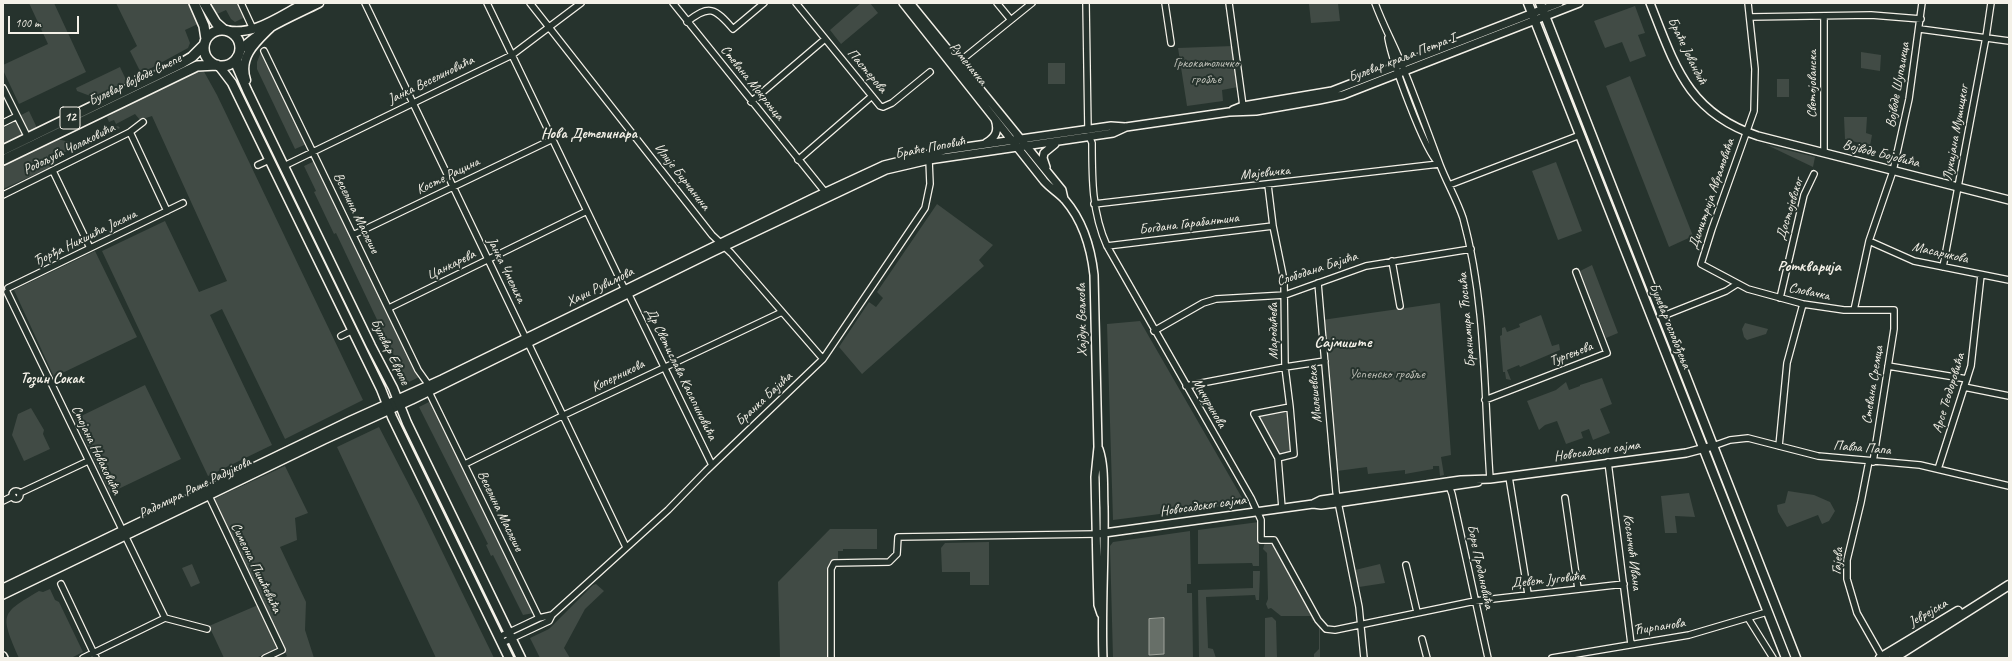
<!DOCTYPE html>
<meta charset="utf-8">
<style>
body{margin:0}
#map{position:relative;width:2012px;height:661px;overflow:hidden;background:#26332d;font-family:Caveat,sans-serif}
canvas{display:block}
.frame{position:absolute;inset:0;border:4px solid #f4f1e8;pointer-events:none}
.scale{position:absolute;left:8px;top:16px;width:71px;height:18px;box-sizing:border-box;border:2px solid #f4f1e8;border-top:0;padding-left:5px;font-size:12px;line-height:14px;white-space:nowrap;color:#f4f1e8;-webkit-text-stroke:3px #26332d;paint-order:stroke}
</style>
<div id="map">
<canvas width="2012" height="661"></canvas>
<div class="frame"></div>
<div class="scale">100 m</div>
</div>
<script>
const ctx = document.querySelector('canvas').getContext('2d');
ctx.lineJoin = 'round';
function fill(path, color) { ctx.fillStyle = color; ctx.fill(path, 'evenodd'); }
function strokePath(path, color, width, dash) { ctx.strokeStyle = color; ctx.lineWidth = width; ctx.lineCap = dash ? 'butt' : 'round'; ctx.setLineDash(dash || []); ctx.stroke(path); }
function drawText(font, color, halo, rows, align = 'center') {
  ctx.font = font + ' Caveat,sans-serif'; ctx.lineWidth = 4; ctx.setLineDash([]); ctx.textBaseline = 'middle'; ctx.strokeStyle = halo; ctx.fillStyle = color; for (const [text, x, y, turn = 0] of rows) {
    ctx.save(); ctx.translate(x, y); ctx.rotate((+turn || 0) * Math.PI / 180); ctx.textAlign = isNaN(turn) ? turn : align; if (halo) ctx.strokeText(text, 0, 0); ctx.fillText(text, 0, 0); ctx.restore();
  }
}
const green = new Path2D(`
 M 29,3 L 54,3 L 86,72 L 19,104 L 3,70 L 3,65 L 48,44 Z
 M 116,3 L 190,3 L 200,23 L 185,30 L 190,43 L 188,48 L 144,72 L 140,71 L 130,51 L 137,46 Z
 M 207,3 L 238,3 L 245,17 L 235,22 L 231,19 L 226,10 L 215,15 Z
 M 861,3 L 870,3 L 878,13 L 841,44 L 830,30 Z
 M 1338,3 L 1340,21 L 1311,23 L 1309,4 Z
 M 1635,6 L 1645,33 L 1638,35 L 1646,56 L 1630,62 L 1622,42 L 1605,48 L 1594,21 Z
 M 1233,46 L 1238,87 L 1222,90 L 1223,101 L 1187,106 L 1178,48 Z
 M 261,52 L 303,138 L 306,137 L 309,143 L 295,149 L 257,69 L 257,62 Z
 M 1861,52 L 1881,55 L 1880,71 L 1861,68 Z
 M 1048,63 L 1065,63 L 1065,84 L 1048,84 Z
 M 120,67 L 129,86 L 101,100 L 77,91 L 76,88 Z
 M 202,68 L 217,95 L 363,400 L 285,439 L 222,309 L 210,315 L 272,445 L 208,476 L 102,251 L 165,221 L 199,292 L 227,281 L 152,116 L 140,120 L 135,114 L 116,124 L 114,120 L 109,122 L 107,117 L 111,115 L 109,111 Z
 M 1630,76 L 1693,236 L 1669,247 L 1606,86 Z
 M 1777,79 L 1789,79 L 1789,97 L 1777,97 Z
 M 29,111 L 38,130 L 32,133 L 27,132 L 19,116 Z
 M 1844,117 L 1867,117 L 1866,133 L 1872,135 L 1870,146 L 1845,139 Z
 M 16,118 L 26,137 L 3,148 L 3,128 L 11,124 L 10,121 Z
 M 118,126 L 120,128 L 56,156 L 49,168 L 3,189 L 3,163 L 53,138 L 78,144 Z
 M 1767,145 L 1815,157 L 1813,167 Z
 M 317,160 L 316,166 L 415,371 L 418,370 L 421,376 L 407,383 L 336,233 L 334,234 L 314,192 L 316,191 L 304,166 Z
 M 1556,162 L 1582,231 L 1558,240 L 1532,171 Z
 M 937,204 L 993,245 L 979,260 L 984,266 L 862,374 L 839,347 L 869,302 L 876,307 L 883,298 L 877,292 Z
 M 95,251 L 137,337 L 54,377 L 14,290 Z
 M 1592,265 L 1618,333 L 1606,338 L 1580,271 Z
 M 1440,303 L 1451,455 L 1441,457 L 1444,475 L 1440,476 L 1439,466 L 1433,466 L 1433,469 L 1405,474 L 1405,470 L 1368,474 L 1367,467 L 1337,471 L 1327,354 L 1322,320 Z
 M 1541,315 L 1552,346 L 1559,344 L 1560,350 L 1520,367 L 1519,365 L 1507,370 L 1511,380 L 1506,379 L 1505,372 L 1503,372 L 1500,336 L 1502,335 L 1502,328 L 1505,327 L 1507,332 L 1520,327 L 1519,324 Z
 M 1140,321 L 1245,503 L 1113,520 L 1107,324 Z
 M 1745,323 L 1768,329 L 1766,334 L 1747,340 L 1744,337 L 1742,329 Z
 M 1602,378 L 1612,404 L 1600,409 L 1610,433 L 1593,440 L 1589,429 L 1581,432 L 1583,438 L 1566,444 L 1557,421 L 1545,425 L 1539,430 L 1527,401 L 1556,390 L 1566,382 L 1569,390 L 1580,386 L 1580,385 Z
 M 145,385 L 181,459 L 110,493 L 75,419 Z
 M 431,401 L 525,597 L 527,596 L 539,612 L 523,615 L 493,555 L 491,556 L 486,545 L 488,544 L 419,407 Z
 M 1290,407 L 1294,453 L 1280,458 L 1257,416 L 1258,415 Z
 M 31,408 L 44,430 L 43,434 L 50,449 L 24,461 L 12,435 L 18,414 Z
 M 379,427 L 419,504 L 494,658 L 436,658 L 337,447 Z
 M 285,466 L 308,513 L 295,518 L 297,540 L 280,547 L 306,602 L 305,630 L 314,658 L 283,658 L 287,656 L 214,499 Z
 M 1788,491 L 1814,495 L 1830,502 L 1835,511 L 1829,521 L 1822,524 L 1818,515 L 1787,527 L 1778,512 L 1777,505 L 1785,503 Z
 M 1689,493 L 1695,517 L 1675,516 L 1677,533 L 1665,533 L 1661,496 Z
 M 1259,522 L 1259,566 L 1253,566 L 1252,563 L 1198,564 L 1198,530 Z
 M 830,529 L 877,529 L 877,549 L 843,549 L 843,551 L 838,551 L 838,559 L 829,563 L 828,658 L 780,658 L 778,582 Z
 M 1190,531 L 1191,584 L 1187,584 L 1187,593 L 1192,593 L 1193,658 L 1113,658 L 1110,546 L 1113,542 Z
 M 989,542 L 989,585 L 970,585 L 970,572 L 942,572 L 941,548 L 945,543 Z
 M 1265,542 L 1273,543 L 1320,626 L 1320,657 L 1314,657 L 1314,654 L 1319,649 L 1319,628 L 1316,622 L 1312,620 L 1311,616 L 1281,616 L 1271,608 L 1268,609 L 1266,604 L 1268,599 L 1267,553 L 1263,549 Z
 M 192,564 L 200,583 L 191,587 L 182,568 Z
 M 1380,564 L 1385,583 L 1359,587 L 1355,570 Z
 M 1253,571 L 1260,571 L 1259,600 L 1256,600 L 1255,595 L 1206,597 L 1208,648 L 1213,649 L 1216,658 L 1199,658 L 1198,590 L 1253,588 Z
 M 596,584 L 604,591 L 585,609 L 564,648 L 570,658 L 540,658 L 530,638 L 549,629 L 593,585 Z
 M 50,589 L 55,600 L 59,602 L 83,652 L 71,658 L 19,658 C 0,614 0,614 39,591 L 43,592 Z
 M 258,605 L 277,643 L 275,649 L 256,658 L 224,658 L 209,626 Z
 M 1272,617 L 1276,621 L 1277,658 L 1265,658 L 1265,618 Z`);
const water = new Path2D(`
 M 1164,618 L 1164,654 L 1149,655 L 1149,619 Z`);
const minor = new Path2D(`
 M 241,3 L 253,29
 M 365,3 L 626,547
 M 487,3 L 625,290
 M 530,3 L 712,235 L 731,253 L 823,359
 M 673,3 L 825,192
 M 796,3 L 880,106 L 883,107 L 892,103 L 930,72
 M 997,3 L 1011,20
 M 1086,3 L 1088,130
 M 1165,3 L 1171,43
 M 1229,3 L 1243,106
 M 1375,3 C 1384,28 1397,50 1406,75 C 1418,105 1429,135 1440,165 C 1447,183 1457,200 1463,218 C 1486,302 1484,392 1490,479
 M 1748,3 L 1755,69 L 1754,111 L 1712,229 L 1701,264 L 1748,289 L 1803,304 L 1844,310 L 1894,310 L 1894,329 L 1873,462
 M 1750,17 L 1871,15 L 1921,19
 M 687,22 C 709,4 715,8 733,29 L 764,3
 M 1920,29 L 2009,41
 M 1388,38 C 1392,61 1424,150 1439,164
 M 264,51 L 418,370 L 428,384
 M 959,62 L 1032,3
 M 3,88 L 28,138
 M 751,102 L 825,39
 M 3,123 L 17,116
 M 130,132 L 167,211
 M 1089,136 L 1092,143 C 1092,179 1092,213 1107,246 L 1251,498 L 1261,520 L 1261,540 L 1274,540 L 1318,620 L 1326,629 L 1335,630 L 1475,601 L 1624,584
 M 1824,153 L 1824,16
 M 798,160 L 872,96
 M 258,165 L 269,160
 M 284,166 L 512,55 L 581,3
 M 53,171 L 90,248
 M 1268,185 L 1273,226 L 1284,280 L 1285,367 L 1290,407
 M 1449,185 L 1580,135
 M 3,195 L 130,132 L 143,122
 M 1094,204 L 1439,164
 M 353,235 L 553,139
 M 1869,241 L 1914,261 L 2009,280
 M 1107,246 L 1273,226
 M 1392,261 L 1400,306
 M 1943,267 L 1986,37 L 1991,3
 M 1318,283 L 1336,492 L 1359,607 L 1364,658
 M 8,288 L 183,203
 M 7,292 L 165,618 L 83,658
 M 628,293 L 712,465
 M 1780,298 L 1804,195 L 1814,174
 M 389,308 L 587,211
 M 1854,310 L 1869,241 L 1893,171 L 1909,99 L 1922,3
 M 1663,316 L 1726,291 L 1737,284
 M 1154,331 L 1203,303 L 1216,299 L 1285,295 L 1366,266 L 1471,249
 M 341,336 L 351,331
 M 1888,366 L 1967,379
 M 1186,386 L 1285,367 L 1325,361
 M 1964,387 L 2009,396
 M 429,392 L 539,618
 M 1485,400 L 1607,353 L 1576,272
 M 1713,446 L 1730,440 L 1748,438 L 1818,456 L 1920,465 L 2009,486
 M 1779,446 L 1787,363 L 1803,304
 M 1278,458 L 1294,454 L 1290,407 L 1254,414 L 1278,458 L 1282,508
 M 1869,461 L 1861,502 L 1847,560 L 1847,579 L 1857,613 L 1882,657
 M 1608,462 L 1631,644
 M 465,464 L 564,415 L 782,312
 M 1938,469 L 1971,366 L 1981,275
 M 1509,477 L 1528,594
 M 1448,483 L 1452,494 L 1488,658
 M12 495a4 4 0 1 1 8 0a4 4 0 1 1-8 0Z
 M 20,493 L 88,461
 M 209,496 L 282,650 L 265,658
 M 1565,498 L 1578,589
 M 3,501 L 13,496
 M 1406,565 L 1417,612
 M 61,584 L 96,658
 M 165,618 L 207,629
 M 1748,618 L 1773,658
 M 499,637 L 539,618 L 552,615
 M 1422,639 L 1427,658
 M 502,643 L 549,621 L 552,615 L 668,510 L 706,471 L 823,359 L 925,208 L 930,184 L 929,160
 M 831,658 L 831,569 L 834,563 L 889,562 L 897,554 L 898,537 L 1097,534
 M 1552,658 L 1689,635 L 1767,612`);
const tertiary = new Path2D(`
 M 903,3 L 1044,181 C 1050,188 1059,193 1065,200 C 1083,221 1091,248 1094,275 L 1098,447 L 1095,477 L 1097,569 L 1098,605 L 1101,614
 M 910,3 L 1062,190 L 1064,199
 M 1650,3 C 1675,66 1688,113 1758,136 L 2009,200
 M 1233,110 L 1243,106 L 1332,91 L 1559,3
 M 986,143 C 996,137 999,131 995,119
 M 1046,167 L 1043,158 L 1044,153 L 1055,144
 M 1099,449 C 1105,467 1103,488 1104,507 C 1105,558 1101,608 1103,658
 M 1313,504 L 1321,500 L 1461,480 L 1490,479 L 1686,453 L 1713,446
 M 1097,534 L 1313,504 L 1321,505 L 1337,503 L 1478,482
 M 3,588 L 351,420 L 442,379 L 815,197 L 884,165 L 945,150 L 1111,126 L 1125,127
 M 3,595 L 324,440 L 412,400 L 713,252 L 886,170 L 929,160 L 1113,133 L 1126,127 L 1229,112 L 1256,111 L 1319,100 L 1343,95 L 1579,3
 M 3,656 L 4,658`);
const secondary = new Path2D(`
 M 1528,3 L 1786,658
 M 1540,3 L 1796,658
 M 226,30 C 253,37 281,15 305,3
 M 240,50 C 262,28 291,17 319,3
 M 237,57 L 237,67 L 247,90 L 371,346 L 393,388 L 407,423 L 521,658
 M 219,66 L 232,83 L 381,389 L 392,417 L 509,658
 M 246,80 C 238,56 257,41 272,26
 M 1880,658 L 1958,611
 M 1894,658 L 2009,585`);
const primary = new Path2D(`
 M 194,3 L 204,26 L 206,39
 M 204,3 L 216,23 L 224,30
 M204 48a18 18 0 1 1 36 0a18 18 0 1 1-36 0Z
 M 3,150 L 182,63 L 192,57 L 204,45
 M 3,160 L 197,66 L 217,65`);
const shields = [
 [70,118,20]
];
const shieldNames = [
 ["12",70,118]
];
const streetNames = [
 ["Браће Јовандић",1687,51,64],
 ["Булевар краља Петра I",1402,58,-21],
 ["Руменачка",968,64,51],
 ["Пастерова",867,71,50],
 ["Булевар војводе Степе",135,80,-26],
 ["Јанка Веселиновића",431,80,-26],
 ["Стевана Мокрањца",752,83,51],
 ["Светојованска",1812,84,-90],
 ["Војводе Шупљикца",1898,85,-80],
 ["Лукијана Мушицког",1956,133,-80],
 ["Браће Поповић",930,148,-11],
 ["Родољуба Чолаковића",69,149,-26],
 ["Војводе Бојовића",1881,154,14],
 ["Мајевичка",1265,173,-6],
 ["Косте Рацина",448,176,-26],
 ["Илије Бирчанина",682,177,52],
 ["Димитрија Аврамовића",1712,194,-71],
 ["Достојевског",1790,209,-73],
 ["Веселина Маслеше",356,213,64],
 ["Богдана Гарабантина",1189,224,-7],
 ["Ђорђа Никшића Јохана",85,238,-26],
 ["Масарикова",1940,253,13],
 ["Цанкарева",451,265,-26],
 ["Слободана Бајића",1317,269,-18],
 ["Јанка Чмелика",506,270,64],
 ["Хаџи Рувимова",600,287,-26],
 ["Словачка",1809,292,12],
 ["Хајдук Вељкова",1082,320,-91],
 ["Бранимира Ћосића",1467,320,-95],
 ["Булевар ослобођења",1670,326,68],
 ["Мародићева",1273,331,-90],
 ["Булевар Европе",390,352,64],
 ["Тургењева",1571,354,-21],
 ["Др Светислава Касапиновића",681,374,64],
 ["Коперникова",618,376,-26],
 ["Стевана Сремца",1873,385,-81],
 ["Арсе Теодоровића",1949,393,-73],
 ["Милешевска",1315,394,-95],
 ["Бранка Бајића",764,399,-43],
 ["Мичуринова",1209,403,60],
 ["Павла Папа",1862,448,5],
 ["Стојана Новаковића",96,450,64],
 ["Новосадског сајма",1597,451,-8],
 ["Радомира Раше Радујкова",195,488,-26],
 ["Новосадског сајма",1203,506,-8],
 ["Веселина Маслеше",500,511,64],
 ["Косанчић Ивана",1632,552,83],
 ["Гајева",1838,561,-85],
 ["Боре Продановића",1480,567,78],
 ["Симеона Пишћевића",256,568,64],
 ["Девет Југовића",1548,580,-6],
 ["Јеврејска",1928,613,-30],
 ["Ћирпанова",1659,627,-9]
];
const parkNames = [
 ["Гркокатоличко",1206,63],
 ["гробље",1206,79],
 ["Успенско гробље",1387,374]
];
const neighbourhoodNames = [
 ["Нова Детелинара",589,134],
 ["Тозин Сокак",52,379]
];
const quarterNames = [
 ["Роткварија",1809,267],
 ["Сајмиште",1343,343]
];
fill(green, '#414b45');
fill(water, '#676f68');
strokePath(water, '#9fa39b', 1);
strokePath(minor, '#f4f1e8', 8);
strokePath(tertiary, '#f4f1e8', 10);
strokePath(secondary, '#f4f1e8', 11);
strokePath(primary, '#f4f1e8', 12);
strokePath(minor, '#26332d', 5.5);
strokePath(tertiary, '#26332d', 7);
strokePath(secondary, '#26332d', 8);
strokePath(primary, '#26332d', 9);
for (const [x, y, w] of shields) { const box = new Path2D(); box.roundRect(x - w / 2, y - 11, w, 22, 3); ctx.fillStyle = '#26332d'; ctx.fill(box); strokePath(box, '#f4f1e8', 1); }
drawText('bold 13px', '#f4f1e8', null, shieldNames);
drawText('14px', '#f4f1e8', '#26332d', streetNames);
drawText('14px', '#bebfb7', '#26332d', parkNames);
drawText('bold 15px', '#f4f1e8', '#26332d', neighbourhoodNames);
drawText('bold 16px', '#f4f1e8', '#26332d', quarterNames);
</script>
